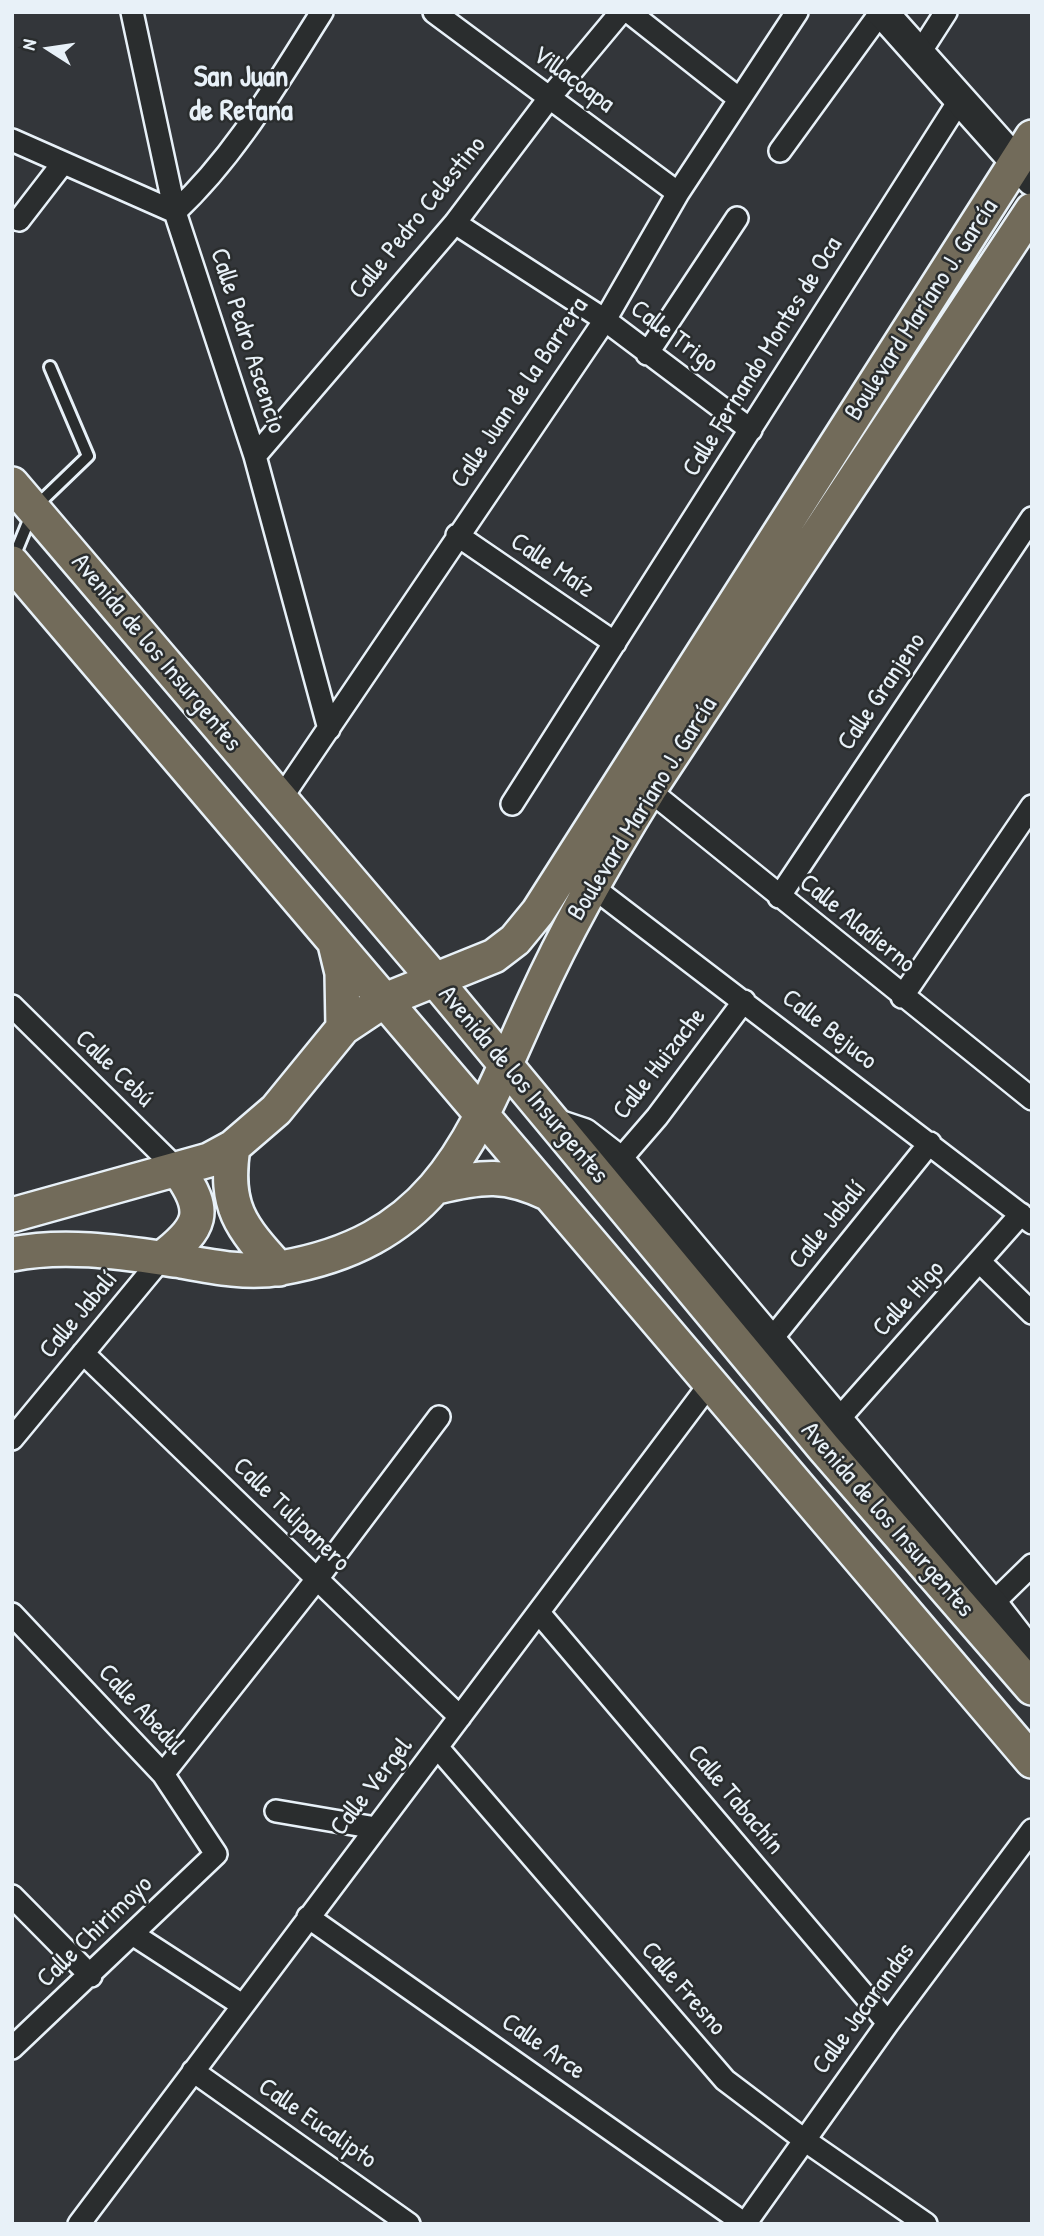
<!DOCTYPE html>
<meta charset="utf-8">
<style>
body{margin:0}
#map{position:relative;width:1044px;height:2236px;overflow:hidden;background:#33363a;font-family:"Patrick Hand",sans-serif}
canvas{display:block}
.frame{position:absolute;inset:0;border:14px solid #e8f1f8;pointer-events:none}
.north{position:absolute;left:14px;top:14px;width:70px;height:70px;-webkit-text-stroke:5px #2a2d2e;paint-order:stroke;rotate:282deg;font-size:19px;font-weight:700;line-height:28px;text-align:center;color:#e8f1f8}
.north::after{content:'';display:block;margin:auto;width:24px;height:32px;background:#e8f1f8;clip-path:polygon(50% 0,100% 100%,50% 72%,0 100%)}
</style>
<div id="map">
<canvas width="1044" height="2236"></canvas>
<div class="frame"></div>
<div class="north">N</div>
</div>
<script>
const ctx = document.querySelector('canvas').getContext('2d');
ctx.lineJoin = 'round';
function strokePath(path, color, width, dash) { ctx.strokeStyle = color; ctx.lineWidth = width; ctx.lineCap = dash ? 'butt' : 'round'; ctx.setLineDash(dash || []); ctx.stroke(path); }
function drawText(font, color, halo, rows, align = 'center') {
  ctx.font = font + ' "Patrick Hand",sans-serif'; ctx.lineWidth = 5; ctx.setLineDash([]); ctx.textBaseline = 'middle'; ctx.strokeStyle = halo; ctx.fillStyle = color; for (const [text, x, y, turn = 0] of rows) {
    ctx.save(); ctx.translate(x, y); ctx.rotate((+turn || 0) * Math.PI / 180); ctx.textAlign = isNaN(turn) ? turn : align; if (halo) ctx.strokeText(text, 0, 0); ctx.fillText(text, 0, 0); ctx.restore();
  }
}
const lane = new Path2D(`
 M 13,559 L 34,508 L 88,456 L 50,367`);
const street = new Path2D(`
 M 132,12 L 175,212 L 255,456 L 329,729
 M 434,12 L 678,193
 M 629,12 L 738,98
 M 919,54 L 946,12
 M 12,140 L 175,212
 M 780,151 L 881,12
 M 175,212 C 236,155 277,83 322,12
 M 19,220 L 63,163
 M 455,223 L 605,320 L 751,430
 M 647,354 L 737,218
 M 255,456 L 455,223 L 550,97 L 621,12
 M 457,535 L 615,643
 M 649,790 L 1032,1099
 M 280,800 L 605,320 L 678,193 L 797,12
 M 512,804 L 959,101
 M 590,885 L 1032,1223
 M 779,897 L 1032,518
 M 902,997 L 1032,806
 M 12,1006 L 178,1170
 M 619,1161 L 657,1117 L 744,1001
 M 980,1262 L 1032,1313
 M 770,1341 L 930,1143
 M 83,1353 L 460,1717
 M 837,1421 L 1021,1214
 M 12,1439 L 162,1258
 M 992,1604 L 1032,1565
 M 539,1613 L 888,2023
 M 12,1614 L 163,1774 L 216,1854 L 12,2048
 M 438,1748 L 725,2080 L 803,2139 L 926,2224
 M 163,1774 L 317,1579 L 439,1417
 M 276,1811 L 376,1828
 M 12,1896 L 91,1976
 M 308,1917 L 745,2224
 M 134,1935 L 242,2005
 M 193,2071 L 409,2224
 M 79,2224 L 709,1385
 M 745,2224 L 888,2023 L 1032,1830`);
const secondary = new Path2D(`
 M 882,12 L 1032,180
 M 554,1124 L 584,1134 L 619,1161 L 992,1604 L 1026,1648 L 1032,1676`);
const primary = new Path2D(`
 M 12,484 L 436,981 L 824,1448 L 1032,1688
 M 12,563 L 1032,1761
 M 335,944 L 342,973 L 343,1028
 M 233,1147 C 224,1207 240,1226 279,1269
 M 437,1187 C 482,1176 506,1173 549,1194
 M 12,1215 L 209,1160 L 233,1147 L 276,1110 L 343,1028 L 385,1000 L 494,956 L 515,940 L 538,912 L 1032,137
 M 12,1254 C 68,1243 125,1253 181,1261 C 213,1267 248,1274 281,1268 C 444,1240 474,1132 535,999 C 568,926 607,858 649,790 L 1032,210
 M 162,1258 C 201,1228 209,1212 178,1170`);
const streetNames = [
 ["Villacoapa",573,80,36],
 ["Calle Pedro Celestino",418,218,-51],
 ["Boulevard Mariano J. García",922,310,-57],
 ["Calle Trigo",674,337,37],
 ["Calle Pedro Ascencio",247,341,72],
 ["Calle Fernando Montes de Oca",763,357,-58],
 ["Calle Juan de la Barrera",520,393,-56],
 ["Calle Maíz",552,566,34],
 ["Avenida de los Insurgentes",156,653,50],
 ["Calle Granjeno",882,692,-56],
 ["Boulevard Mariano J. García",643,809,-58],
 ["Calle Aladierno",857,924,39],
 ["Calle Bejuco",829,1030,38],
 ["Calle Huizache",660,1064,-52],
 ["Calle Cebú",114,1069,44],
 ["Avenida de los Insurgentes",523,1085,50],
 ["Calle Jabalí",828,1225,-51],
 ["Calle Higo",909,1299,-48],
 ["Calle Jabalí",79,1315,-50],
 ["Calle Tulipanero",291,1515,44],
 ["Avenida de los Insurgentes",887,1520,49],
 ["Calle Abedul",141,1710,47],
 ["Calle Vergel",372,1787,-52],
 ["Calle Tabachín",735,1800,50],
 ["Calle Chirimoyo",95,1932,-44],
 ["Calle Fresno",683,1989,49],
 ["Calle Jacarandas",864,2009,-54],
 ["Calle Arce",543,2047,35],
 ["Calle Eucalipto",317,2124,35]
];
const quarterNames = [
 ["San Juan",241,78],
 ["de Retana",241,112]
];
strokePath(lane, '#e8f1f8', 16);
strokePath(street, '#e8f1f8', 26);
strokePath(secondary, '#e8f1f8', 35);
strokePath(primary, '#e8f1f8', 38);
strokePath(lane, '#2a2d2e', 10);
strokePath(street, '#2a2d2e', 21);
strokePath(secondary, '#2a2d2e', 30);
strokePath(primary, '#726b5a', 33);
drawText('26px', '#e8f1f8', '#2a2d2e', streetNames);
drawText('bold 30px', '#e8f1f8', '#2a2d2e', quarterNames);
</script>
